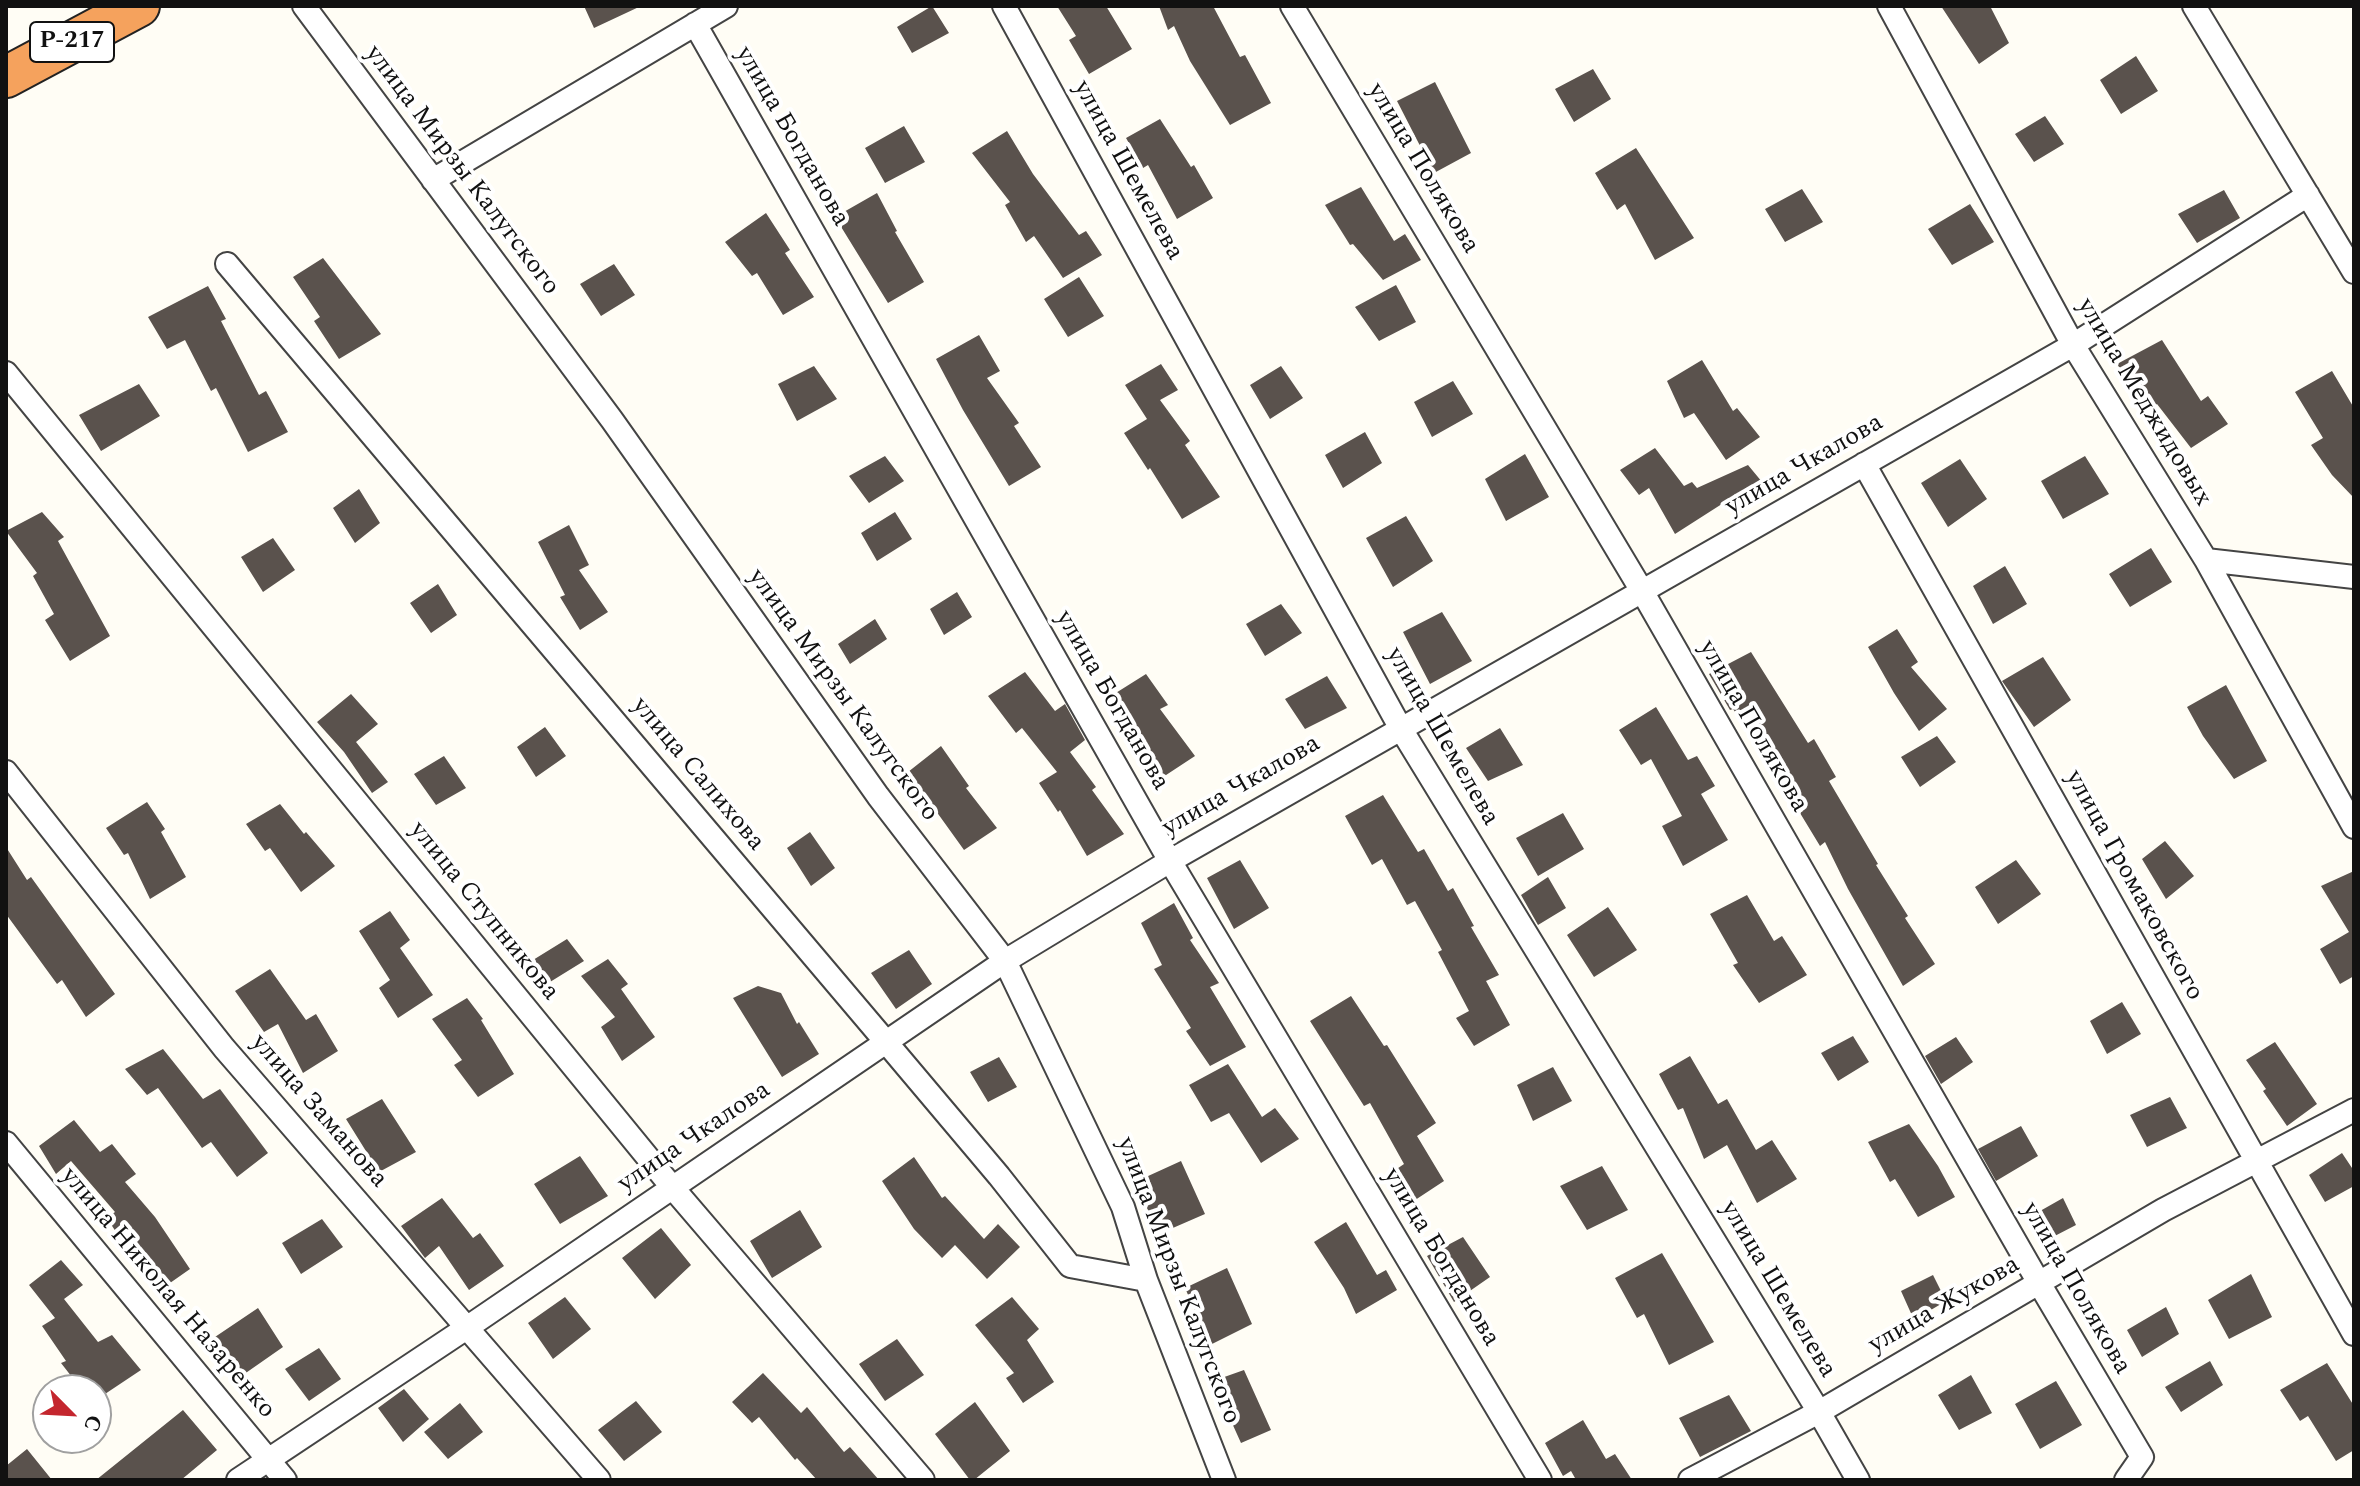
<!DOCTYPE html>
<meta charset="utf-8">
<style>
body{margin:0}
#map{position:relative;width:2360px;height:1486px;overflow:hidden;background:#fffdf5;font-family:Spectral,serif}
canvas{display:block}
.frame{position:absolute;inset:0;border:8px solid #111;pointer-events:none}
.north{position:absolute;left:32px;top:1374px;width:80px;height:80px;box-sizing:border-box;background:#fff;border:2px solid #a0a0a0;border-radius:50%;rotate:114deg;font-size:22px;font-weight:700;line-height:32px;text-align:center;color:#111}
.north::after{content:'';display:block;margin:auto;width:28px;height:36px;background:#c4262e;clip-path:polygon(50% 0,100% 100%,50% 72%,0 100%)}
</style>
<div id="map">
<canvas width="2360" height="1486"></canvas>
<div class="frame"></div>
<div class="north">С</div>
</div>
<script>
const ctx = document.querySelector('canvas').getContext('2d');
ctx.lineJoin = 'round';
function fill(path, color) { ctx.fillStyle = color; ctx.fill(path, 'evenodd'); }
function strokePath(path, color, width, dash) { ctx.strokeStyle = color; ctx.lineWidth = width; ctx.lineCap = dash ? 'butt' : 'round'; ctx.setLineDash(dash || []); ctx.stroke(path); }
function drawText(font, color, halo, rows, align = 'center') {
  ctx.font = font + ' Spectral,serif'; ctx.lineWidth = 8; ctx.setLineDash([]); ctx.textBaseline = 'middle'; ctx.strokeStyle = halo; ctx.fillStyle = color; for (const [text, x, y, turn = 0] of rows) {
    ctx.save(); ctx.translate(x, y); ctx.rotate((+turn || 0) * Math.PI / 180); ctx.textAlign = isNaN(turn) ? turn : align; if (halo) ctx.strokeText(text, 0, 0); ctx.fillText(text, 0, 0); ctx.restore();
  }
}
const building = new Path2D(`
 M 584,6 L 641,6 L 594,28 Z
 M 932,6 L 949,33 L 912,53 L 897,27 Z
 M 1057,6 L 1106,6 L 1132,49 L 1089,74 L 1069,40 L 1076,36 Z
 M 1159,6 L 1213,6 L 1240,57 L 1245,55 L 1271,103 L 1230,125 L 1190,61 L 1174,26 L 1168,30 Z
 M 1941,6 L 1990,6 L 2009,43 L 1979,64 Z
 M 2136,56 L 2158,91 L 2121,114 L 2100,80 Z
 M 1593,69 L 1611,99 L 1574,122 L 1555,89 Z
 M 1435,82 L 1471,153 L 1434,173 L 1397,101 Z
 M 2045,116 L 2064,144 L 2034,162 L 2015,134 Z
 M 1160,119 L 1191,167 L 1194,165 L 1213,198 L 1177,219 L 1148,165 L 1143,168 L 1126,138 Z
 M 904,126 L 925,162 L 885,183 L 865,148 Z
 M 1007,131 L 1033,174 L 1079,235 L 1086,231 L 1102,255 L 1063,278 L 1034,236 L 1026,242 L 1005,205 L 1010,202 L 972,153 Z
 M 1636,148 L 1694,238 L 1655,260 L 1625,204 L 1617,210 L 1595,173 Z
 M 1361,187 L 1394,241 L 1405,234 L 1421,260 L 1383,280 L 1353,244 L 1350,245 L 1325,205 Z
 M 1802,189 L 1823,222 L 1785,242 L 1765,209 Z
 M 2224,190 L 2240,218 L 2197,243 L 2178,214 Z
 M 877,193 L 897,231 L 895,232 L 924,282 L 888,303 L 835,217 Z
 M 1970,204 L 1994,242 L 1952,265 L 1928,229 Z
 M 766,213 L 790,250 L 785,253 L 814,297 L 783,315 L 757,273 L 752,276 L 725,242 Z
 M 323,258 L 381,334 L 339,359 L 314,321 L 320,317 L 293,277 Z
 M 614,264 L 635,295 L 601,316 L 580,284 Z
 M 1079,277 L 1104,316 L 1068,337 L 1044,299 Z
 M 1396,285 L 1416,322 L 1379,341 L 1355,307 Z
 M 208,286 L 226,319 L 221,321 L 259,395 L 266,391 L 288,432 L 248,452 L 216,388 L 211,391 L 185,340 L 167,349 L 148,317 Z
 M 979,335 L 1000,371 L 987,378 L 1019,423 L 1014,426 L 1041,467 L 1009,486 L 963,410 L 936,359 Z
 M 2162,340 L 2201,401 L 2208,396 L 2228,424 L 2191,448 L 2157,404 L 2147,411 L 2117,364 Z
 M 1702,360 L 1733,411 L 1737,408 L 1760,437 L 1726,460 L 1694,413 L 1684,418 L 1667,381 Z
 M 1161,364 L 1178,390 L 1160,400 L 1190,441 L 1185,445 L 1220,497 L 1182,519 L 1150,468 L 1148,470 L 1124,433 L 1147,419 L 1125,385 Z
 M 814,366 L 837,399 L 797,421 L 778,384 Z
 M 1281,366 L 1303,398 L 1270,419 L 1250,385 Z
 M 2332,371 L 2354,408 L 2354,498 L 2332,475 L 2311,445 L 2323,438 L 2295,392 Z
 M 1453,381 L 1473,414 L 1432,437 L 1414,402 Z
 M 139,384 L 160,416 L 101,451 L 79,415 Z
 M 1365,432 L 1382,463 L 1343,488 L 1325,455 Z
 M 1655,448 L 1684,486 L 1692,482 L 1697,488 L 1748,465 L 1772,494 L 1735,516 L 1725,502 L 1675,534 L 1649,488 L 1639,495 L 1620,470 Z
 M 1525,454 L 1549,497 L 1506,521 L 1485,479 Z
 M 885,456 L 904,481 L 869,503 L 849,476 Z
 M 2085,456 L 2109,494 L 2063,519 L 2041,481 Z
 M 1960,459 L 1987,499 L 1948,527 L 1921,483 Z
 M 359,489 L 380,523 L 355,543 L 333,508 Z
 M 42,512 L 64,537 L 58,541 L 110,636 L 70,661 L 45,620 L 54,614 L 33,576 L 37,573 L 6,531 Z
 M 895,512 L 912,539 L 877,561 L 861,533 Z
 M 1406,516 L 1433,561 L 1393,587 L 1366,538 Z
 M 569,525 L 589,565 L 579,570 L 608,612 L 580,630 L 560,597 L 565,595 L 538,542 Z
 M 273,538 L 295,570 L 263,592 L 241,557 Z
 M 2151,548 L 2172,582 L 2130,607 L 2109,574 Z
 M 2005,566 L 2027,604 L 1993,624 L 1973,586 Z
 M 438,584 L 457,615 L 431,633 L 410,603 Z
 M 957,592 L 972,617 L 944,635 L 930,609 Z
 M 1281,604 L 1302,633 L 1265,656 L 1246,624 Z
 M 1442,612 L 1472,661 L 1430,684 L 1403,632 Z
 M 875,619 L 887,639 L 850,664 L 838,644 Z
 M 1897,629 L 1918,662 L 1911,667 L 1947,709 L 1919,731 L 1894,693 L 1868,647 Z
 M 1751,652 L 1808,743 L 1814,739 L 1836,777 L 1829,781 L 1878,864 L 1876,865 L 1908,916 L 1905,918 L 1935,964 L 1903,986 L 1848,889 L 1825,842 L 1820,846 L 1800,813 L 1803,811 L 1769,751 L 1764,754 L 1733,709 L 1730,710 L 1709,674 Z
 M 2043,657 L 2071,700 L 2034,727 L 2002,681 Z
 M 1025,672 L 1055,711 L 1065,704 L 1085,740 L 1070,752 L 1096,787 L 1092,790 L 1124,834 L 1087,856 L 1060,810 L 1058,812 L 1039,783 L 1057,772 L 1022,728 L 1016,733 L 988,696 Z
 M 1146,674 L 1168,705 L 1160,709 L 1195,756 L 1160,779 L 1137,745 L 1139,744 L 1111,696 Z
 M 1327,676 L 1347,708 L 1305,729 L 1285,699 Z
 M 2226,685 L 2267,761 L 2234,779 L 2203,736 L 2187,707 Z
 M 351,694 L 378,724 L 356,742 L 388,782 L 372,793 L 344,752 L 317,722 Z
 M 1656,707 L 1688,760 L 1697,756 L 1715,786 L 1701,794 L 1728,840 L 1683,866 L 1662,826 L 1682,816 L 1651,759 L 1641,765 L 1619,730 Z
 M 545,727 L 566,756 L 536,777 L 517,747 Z
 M 1500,728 L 1523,765 L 1488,781 L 1466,748 Z
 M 1937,736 L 1956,762 L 1920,787 L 1901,757 Z
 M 941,746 L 969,786 L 966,788 L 997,828 L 964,850 L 908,772 Z
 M 444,756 L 466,788 L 436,805 L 414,774 Z
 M 1383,795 L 1418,852 L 1424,849 L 1448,891 L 1453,888 L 1474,926 L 1471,927 L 1499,975 L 1486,981 L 1510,1025 L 1474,1046 L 1456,1018 L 1469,1011 L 1438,952 L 1442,950 L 1415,901 L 1407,905 L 1382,859 L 1372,865 L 1345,816 Z
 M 147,802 L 165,829 L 161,832 L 186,877 L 150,899 L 128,853 L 124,855 L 106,828 Z
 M 280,804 L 304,834 L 306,832 L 335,866 L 301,892 L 270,848 L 265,851 L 246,824 Z
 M 1563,813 L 1584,849 L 1538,876 L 1516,838 Z
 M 810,832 L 835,868 L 811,886 L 787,848 Z
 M 2165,841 L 2194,876 L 2166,899 L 2142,859 Z
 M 6,847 L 27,880 L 31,877 L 115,994 L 86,1017 L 62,980 L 57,984 L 6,914 Z
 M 1240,860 L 1269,908 L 1234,929 L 1207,878 Z
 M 2016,860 L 2041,894 L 1998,924 L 1975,887 Z
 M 2354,871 L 2354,976 L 2340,984 L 2320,949 L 2349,932 L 2321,886 Z
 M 1548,877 L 1566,908 L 1538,925 L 1521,895 Z
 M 1747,895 L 1774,941 L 1782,936 L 1807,975 L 1759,1003 L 1733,965 L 1738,963 L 1710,914 Z
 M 1174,903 L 1193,938 L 1190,940 L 1219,983 L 1210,987 L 1246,1047 L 1210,1066 L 1186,1031 L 1191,1028 L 1154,969 L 1162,965 L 1141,923 Z
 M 1608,907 L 1637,950 L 1594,977 L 1567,935 Z
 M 390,911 L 410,940 L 400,948 L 433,995 L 398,1018 L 379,988 L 390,980 L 359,931 Z
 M 567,939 L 584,961 L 550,982 L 533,960 Z
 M 909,950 L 932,984 L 896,1009 L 871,973 Z
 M 608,959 L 628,984 L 621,989 L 655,1037 L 622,1061 L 601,1027 L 615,1017 L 581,976 Z
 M 270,969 L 306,1020 L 316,1014 L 338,1051 L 303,1073 L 278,1024 L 264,1032 L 235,991 Z
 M 758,986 L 781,993 L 797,1024 L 799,1022 L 819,1054 L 782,1077 L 733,998 Z
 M 1351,996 L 1384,1046 L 1387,1045 L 1436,1123 L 1417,1136 L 1444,1181 L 1403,1208 L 1388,1175 L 1404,1164 L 1370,1103 L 1364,1106 L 1310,1021 Z
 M 467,998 L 483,1019 L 481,1020 L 514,1074 L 478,1097 L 454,1065 L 462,1060 L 432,1019 Z
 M 2122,1002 L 2141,1034 L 2107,1054 L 2090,1021 Z
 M 1853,1036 L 1869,1062 L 1838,1081 L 1821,1053 Z
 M 1956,1037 L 1973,1062 L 1941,1084 L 1925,1056 Z
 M 2275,1042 L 2317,1104 L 2287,1126 L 2263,1091 L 2266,1089 L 2246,1060 Z
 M 163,1049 L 203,1099 L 220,1089 L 268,1153 L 237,1177 L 211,1142 L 202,1148 L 158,1088 L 147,1095 L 125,1069 Z
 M 1690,1056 L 1718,1104 L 1727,1099 L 1756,1150 L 1772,1140 L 1797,1179 L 1757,1203 L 1727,1145 L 1704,1159 L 1683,1108 L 1678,1110 L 1659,1074 Z
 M 999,1057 L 1017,1087 L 988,1102 L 970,1072 Z
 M 1228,1064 L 1262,1117 L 1275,1108 L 1299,1139 L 1261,1163 L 1229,1113 L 1211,1122 L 1189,1085 Z
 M 1553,1067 L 1572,1101 L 1533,1121 L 1517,1085 Z
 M 2170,1097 L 2187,1128 L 2147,1147 L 2130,1115 Z
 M 382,1099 L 416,1152 L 379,1172 L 346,1119 Z
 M 74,1120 L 100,1152 L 112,1144 L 136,1174 L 125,1182 L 155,1217 L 190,1269 L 160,1290 L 130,1254 L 107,1218 L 115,1212 L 71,1161 L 56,1174 L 39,1146 Z
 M 1909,1124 L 1938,1166 L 1955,1197 L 1918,1217 L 1895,1179 L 1890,1182 L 1868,1142 Z
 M 2021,1126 L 2038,1156 L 1996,1181 L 1978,1149 Z
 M 2342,1153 L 2354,1171 L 2354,1186 L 2325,1202 L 2309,1175 Z
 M 580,1156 L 608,1196 L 560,1224 L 534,1184 Z
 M 914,1157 L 942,1198 L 945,1196 L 984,1239 L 998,1224 L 1020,1247 L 987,1279 L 955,1245 L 942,1258 L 914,1229 L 882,1181 Z
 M 1181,1161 L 1205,1214 L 1159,1234 L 1135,1182 Z
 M 1602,1166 L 1628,1210 L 1587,1230 L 1560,1186 Z
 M 442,1198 L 473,1238 L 480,1233 L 504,1266 L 469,1290 L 439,1246 L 425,1258 L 401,1226 Z
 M 2063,1198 L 2076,1225 L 2045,1241 L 2033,1215 Z
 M 800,1210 L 822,1247 L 772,1278 L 750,1241 Z
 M 322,1219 L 343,1247 L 301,1274 L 282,1243 Z
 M 1346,1222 L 1377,1275 L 1386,1270 L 1397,1290 L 1356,1314 L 1344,1288 L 1314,1242 Z
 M 661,1228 L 691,1265 L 655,1299 L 622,1258 Z
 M 1463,1237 L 1490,1277 L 1454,1302 L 1427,1256 Z
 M 1662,1253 L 1714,1342 L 1669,1365 L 1644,1314 L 1637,1318 L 1615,1278 Z
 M 61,1260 L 83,1285 L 64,1299 L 98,1342 L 112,1335 L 141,1370 L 96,1400 L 96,1390 L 82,1390 L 61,1363 L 66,1361 L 42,1326 L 55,1318 L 29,1285 Z
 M 1227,1268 L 1252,1324 L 1210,1345 L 1185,1288 Z
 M 2251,1274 L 2272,1317 L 2229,1339 L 2208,1300 Z
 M 1933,1275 L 1946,1301 L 1914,1320 L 1901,1291 Z
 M 565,1297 L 591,1329 L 553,1359 L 528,1323 Z
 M 1012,1297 L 1039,1329 L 1027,1340 L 1054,1382 L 1023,1403 L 1006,1378 L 1014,1373 L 975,1325 Z
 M 2166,1307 L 2179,1334 L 2142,1357 L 2127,1330 Z
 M 258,1308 L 283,1347 L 240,1377 L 212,1339 Z
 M 897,1339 L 924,1375 L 885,1401 L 859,1364 Z
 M 319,1348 L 341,1379 L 309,1401 L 285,1369 Z
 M 2210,1361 L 2223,1385 L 2181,1412 L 2165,1387 Z
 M 2327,1363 L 2354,1406 L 2354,1450 L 2336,1461 L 2308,1416 L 2300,1421 L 2280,1390 Z
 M 1244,1370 L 1271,1430 L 1241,1443 L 1213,1381 Z
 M 763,1373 L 801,1413 L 807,1407 L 844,1452 L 850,1447 L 879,1480 L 817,1480 L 797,1458 L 795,1460 L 759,1417 L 752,1423 L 732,1402 Z
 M 1971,1375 L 1992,1413 L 1959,1430 L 1938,1395 Z
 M 2056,1381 L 2082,1425 L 2040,1449 L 2015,1404 Z
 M 404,1389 L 429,1419 L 403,1442 L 378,1408 Z
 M 1729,1395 L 1751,1431 L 1700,1457 L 1679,1418 Z
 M 636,1401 L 662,1432 L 624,1461 L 598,1430 Z
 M 975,1402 L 1010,1451 L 974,1480 L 970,1480 L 935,1434 Z
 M 460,1403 L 483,1432 L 448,1459 L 424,1432 Z
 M 183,1410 L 217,1450 L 181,1480 L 96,1480 Z
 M 1583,1420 L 1606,1459 L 1615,1454 L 1632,1480 L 1572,1480 L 1575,1478 L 1571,1471 L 1563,1476 L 1545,1443 Z
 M 27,1449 L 52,1480 L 6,1480 L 6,1466 Z`);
const street = new Path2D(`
 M 304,6 L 612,420 L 878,796 L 1005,961 L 1123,1207 L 1146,1280 L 1224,1480
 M 1004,6 L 1401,729 L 1819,1412 L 1858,1480
 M 1292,6 L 1642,591 L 2039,1283 L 2142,1457 L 2126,1480
 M 1889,6 L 2073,345 L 2206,560 L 2354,827
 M 2194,6 L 2354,272
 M 695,24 L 1170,861 L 1540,1480
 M 433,180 L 726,6
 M 227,264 L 886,1042 L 999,1176 L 1070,1266 L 1146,1280
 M 6,373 L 672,1187 L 923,1480
 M 1864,464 L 2354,1334
 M 2206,560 L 2354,577
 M 6,772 L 224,1048 L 599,1480
 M 6,1143 L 285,1480
 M 238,1480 L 468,1327 L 1005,961 L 1170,861 L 2073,345 L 2308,195
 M 1690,1480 L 1819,1412 L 2163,1210 L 2354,1110`);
const highway = new Path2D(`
 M 6,77 L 139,6`);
const shields = [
 [72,42,84]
];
const shieldNames = [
 ["Р-217",72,42]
];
const streetNames = [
 ["улица Богданова",791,137,60],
 ["улица Полякова",1422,169,59],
 ["улица Мирзы Калугского",461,171,53],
 ["улица Шемелева",1127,171,61],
 ["улица Меджидовых",2143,403,59],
 ["улица Чкалова",1805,466,-30],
 ["улица Мирзы Калугского",842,696,54],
 ["улица Богданова",1111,701,60],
 ["улица Полякова",1752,727,60],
 ["улица Шемелева",1441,737,60],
 ["улица Салихова",697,775,50],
 ["улица Чкалова",1242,787,-30],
 ["улица Громаковского",2133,886,61],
 ["улица Ступникова",483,912,51],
 ["улица Заманова",318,1112,49],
 ["улица Чкалова",695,1138,-34],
 ["улица Богданова",1440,1258,59],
 ["улица Мирзы Калугского",1177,1281,69],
 ["улица Полякова",2075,1289,60],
 ["улица Шемелева",1777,1290,59],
 ["улица Николая Назаренко",167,1294,50],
 ["улица Жукова",1945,1306,-30]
];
fill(building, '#5a524d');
strokePath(street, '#444', 26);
strokePath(highway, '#222', 44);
strokePath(street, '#fff', 22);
strokePath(highway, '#f5a25d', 40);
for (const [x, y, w] of shields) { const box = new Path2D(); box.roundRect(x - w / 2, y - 20, w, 40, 6); ctx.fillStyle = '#fff'; ctx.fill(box); strokePath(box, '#111', 2); }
drawText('bold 24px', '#111', null, shieldNames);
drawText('26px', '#111', '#fff', streetNames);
</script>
